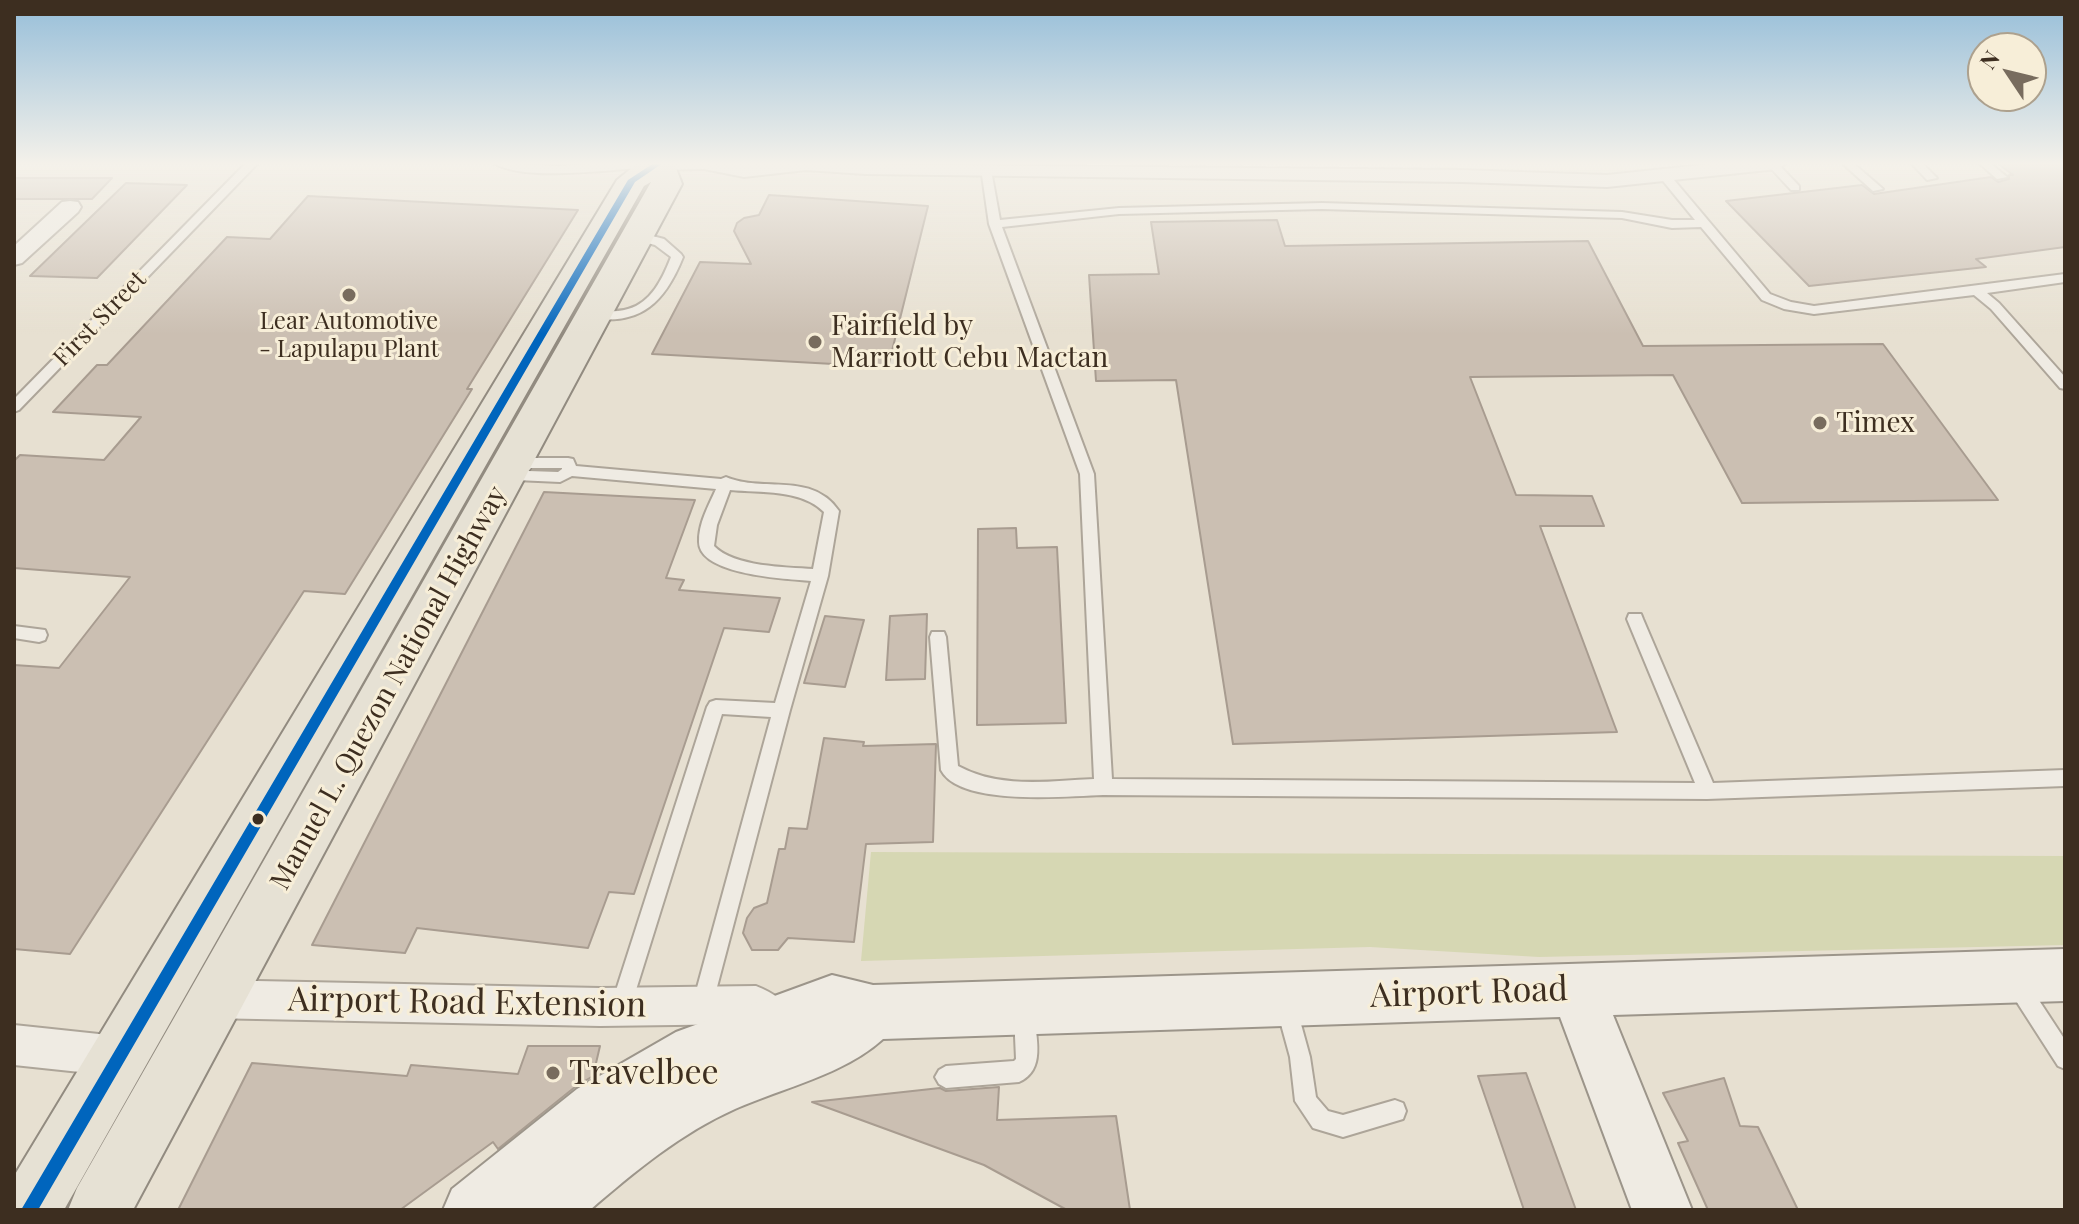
<!DOCTYPE html>
<style>
body{margin:0}
#map{position:relative;width:2079px;height:1224px;overflow:hidden;background:#e7e0d1;font-family:"Playfair Display",serif}
canvas{display:block}
.frame{position:absolute;inset:0;border:16px solid #3d2e20;pointer-events:none}
.north{position:absolute;left:1967px;top:32px;width:80px;height:80px;box-sizing:border-box;background:#f7eed8;border:2px solid #ada18e;border-radius:50%;rotate:305deg;font-size:22px;font-weight:700;line-height:32px;text-align:center;color:#3d2e20}
.north::after{content:'';display:block;margin:auto;width:28px;height:36px;background:#786c5e;clip-path:polygon(50% 0,100% 100%,50% 72%,0 100%)}
</style>
<div id="map">
<canvas width="2079" height="1224"></canvas>
<div class="frame"></div>
<div class="north">N</div>
</div>
<script>
const ctx = document.querySelector('canvas').getContext('2d');
ctx.lineJoin = 'round';
function fill(path, color) { ctx.fillStyle = color; ctx.fill(path, 'evenodd'); }
function strokePath(path, color, width, dash) { ctx.strokeStyle = color; ctx.lineWidth = width; ctx.lineCap = dash ? 'butt' : 'round'; ctx.setLineDash(dash || []); ctx.stroke(path); }
function drawText(font, color, halo, rows, align = 'center') {
  ctx.font = font + ' "Playfair Display",serif'; ctx.lineWidth = 6; ctx.setLineDash([]); ctx.textBaseline = 'middle'; ctx.strokeStyle = halo; ctx.fillStyle = color; for (const [text, x, y, turn = 0] of rows) {
    ctx.save(); ctx.translate(x, y); ctx.rotate((+turn || 0) * Math.PI / 180); ctx.textAlign = isNaN(turn) ? turn : align; if (halo) ctx.strokeText(text, 0, 0); ctx.fillText(text, 0, 0); ctx.restore();
  }
}
const green = new Path2D(`
 M 871,852 L 2065,856 L 2065,945 L 1539,957 L 1370,947 L 861,961 Z`);
const building = new Path2D(`
 M 1997,163 L 2065,163 L 2065,247 L 1976,259 L 1986,267 L 1809,286 L 1726,201 L 1862,185 L 1874,194 L 1991,177 L 1998,182 L 2009,179 L 2009,175 L 2013,175 Z
 M 14,178 L 112,178 L 92,199 L 14,199 Z
 M 126,183 L 187,185 L 97,278 L 30,276 Z
 M 769,195 L 928,206 L 888,367 L 652,354 L 700,262 L 751,264 L 734,231 L 737,223 L 744,218 L 759,215 Z
 M 308,196 L 578,210 L 467,389 L 472,389 L 345,594 L 304,591 L 70,954 L 14,949 L 14,665 L 59,668 L 130,577 L 14,568 L 14,461 L 20,455 L 104,460 L 141,417 L 53,412 L 97,365 L 107,365 L 227,237 L 270,239 Z
 M 1277,220 L 1285,246 L 1588,241 L 1643,346 L 1883,344 L 1998,500 L 1742,503 L 1673,375 L 1470,377 L 1516,495 L 1592,496 L 1604,526 L 1540,526 L 1617,732 L 1233,744 L 1176,380 L 1096,381 L 1089,275 L 1159,274 L 1151,222 Z
 M 544,492 L 695,500 L 666,578 L 684,580 L 679,590 L 780,598 L 769,632 L 724,628 L 634,894 L 609,892 L 588,948 L 417,928 L 405,953 L 312,945 Z
 M 1016,528 L 1017,548 L 1057,547 L 1066,723 L 977,725 L 978,529 Z
 M 927,614 L 925,679 L 886,680 L 890,616 Z
 M 825,616 L 864,620 L 845,687 L 804,683 Z
 M 824,738 L 864,742 L 863,746 L 936,744 L 933,842 L 866,844 L 854,942 L 788,938 L 778,950 L 752,950 L 743,933 L 747,918 L 754,908 L 767,903 L 779,849 L 785,849 L 789,828 L 807,829 Z
 M 528,1046 L 600,1046 L 593,1076 L 575,1087 L 498,1149 L 493,1142 L 400,1210 L 178,1210 L 252,1063 L 407,1076 L 411,1065 L 518,1074 Z
 M 1526,1073 L 1576,1210 L 1524,1210 L 1478,1076 Z
 M 1724,1078 L 1740,1126 L 1758,1127 L 1798,1210 L 1708,1210 L 1678,1143 L 1688,1141 L 1663,1093 Z
 M 999,1087 L 997,1120 L 1116,1116 L 1130,1210 L 1067,1210 L 984,1165 L 812,1102 L 940,1088 L 946,1091 Z`);
const lane = new Path2D(`
 M 246,163 L 258,163 L 19,410 L 14,412 L 14,399 Z
 M 494,163 L 558,166 L 609,163 L 663,164 L 657,167 C 617,168 526,183 494,163 Z
 M 1766,163 L 1777,163 L 1799,186 L 1799,190 L 1791,190 Z
 M 1842,163 L 1853,163 L 1883,189 L 1873,191 Z
 M 1911,163 L 1922,163 L 1937,178 L 1927,180 Z
 M 1979,163 L 1990,163 L 2007,177 L 1997,179 Z
 M 981,168 L 991,170 L 1000,220 L 1119,208 L 1322,203 L 1622,212 L 1672,220 L 1695,220 L 1659,176 L 1665,173 L 1669,174 L 1770,294 L 1791,302 L 1814,306 L 2065,274 L 2065,282 L 1987,293 L 1999,303 L 2065,377 L 2065,389 L 2060,388 L 1991,309 L 1974,295 L 1814,314 L 1784,309 L 1762,300 L 1701,227 L 1672,228 L 1622,218 L 1322,209 L 1119,214 L 1002,227 L 1094,474 L 1112,779 L 1695,783 L 1627,619 L 1629,614 L 1641,614 L 1643,619 L 1713,783 L 2065,770 L 2065,786 L 1707,799 L 1103,795 C 1068,796 960,807 941,770 L 930,637 L 932,632 L 944,632 L 946,637 L 958,766 C 1000,789 1048,781 1094,779 L 1080,474 L 989,224 Z
 M 637,232 L 664,239 L 681,254 L 683,257 C 665,302 641,326 590,318 L 590,312 C 602,310 615,313 628,309 C 651,303 663,278 671,257 L 655,245 L 633,239 L 631,236 Z
 M 529,458 L 568,458 L 573,459 L 576,466 L 721,479 L 726,477 C 763,493 812,471 839,511 L 828,576 L 790,710 L 712,1006 L 709,1013 L 702,1016 L 695,1013 L 692,1006 L 771,717 L 722,714 L 631,1006 L 628,1013 L 621,1016 L 614,1013 L 611,1006 L 707,707 L 710,702 L 716,700 L 775,703 L 811,581 C 787,579 699,575 699,542 C 698,524 709,505 716,489 L 572,476 L 560,482 L 516,480 L 509,469 L 511,465 ZM 531,468 L 562,468 L 562,469 L 558,472 L 528,471 ZM 730,490 C 761,493 801,489 824,512 L 813,569 C 786,567 734,567 714,546 L 717,525 Z
 M 14,626 L 45,630 L 47,635 L 45,640 L 39,642 L 14,638 Z
 M 2018,976 L 2025,979 L 2065,1040 L 2065,1069 L 2058,1066 L 2011,993 L 2008,986 L 2011,979 Z
 M 1286,996 L 1293,999 L 1296,1006 L 1310,1057 L 1316,1097 L 1328,1111 L 1343,1115 L 1395,1100 L 1403,1103 L 1406,1111 L 1403,1119 L 1343,1137 L 1313,1128 L 1295,1101 L 1290,1057 L 1276,1006 L 1279,999 Z
 M 1024,1004 L 1031,1007 L 1034,1014 C 1036,1038 1046,1070 1019,1082 L 946,1088 L 939,1084 L 935,1077 L 939,1070 L 946,1066 L 1014,1061 L 1016,1059 L 1014,1014 L 1017,1007 Z`);
const street = new Path2D(`
 M 732,163 L 1462,170 L 1607,175 L 1720,163 L 1787,163 L 1777,169 L 1607,187 L 1462,182 L 865,174 L 806,170 L 744,177 L 704,169 L 659,170 L 649,164 Z
 M 70,201 L 78,202 L 81,207 L 78,212 L 22,263 L 14,265 L 14,246 L 62,202 Z
 M 208,980 L 600,988 L 756,986 C 774,993 787,1002 794,1020 L 789,1034 L 775,1039 L 750,1024 L 600,1026 L 208,1018 L 195,1012 L 189,999 L 195,986 Z
 M 14,1025 L 127,1037 L 141,1043 L 147,1057 L 141,1071 L 127,1077 L 14,1065 Z`);
const secondary = new Path2D(`
 M 2065,949 L 2065,1001 L 1613,1015 L 1692,1210 L 1632,1210 L 1560,1017 L 883,1039 C 843,1075 785,1087 735,1109 C 681,1133 634,1172 590,1210 L 443,1210 L 452,1189 L 577,1089 L 676,1032 L 832,975 L 873,985 Z`);
const primary = new Path2D(`
 M 638,163 L 674,163 L 682,184 L 133,1210 L 68,1210 L 77,1188 L 651,182 L 644,186 L 64,1210 L 14,1210 L 14,1176 L 617,180 Z`);
const bus1 = new Path2D(`
 M 654,163 L 663,163 L 635,182 L 38,1210 L 21,1210 L 628,180 Z`);
const markers = [
 [349,295,8,"#786c5e"],
 [815,342,8,"#786c5e"],
 [1820,423,8,"#786c5e"],
 [258,819,7,"#3d2e20"],
 [553,1073,8,"#786c5e"]
];
const farStreetnames = [
 ["First Street",100,319,-46]
];
const farPoinames = [
 ["Lear Automotive",349,322],
 ["- Lapulapu Plant",349,350]
];
const poiNames = [
 ["Fairfield by",831,326],
 ["Marriott Cebu Mactan",831,358],
 ["Timex",1836,423]
];
const streetNames = [
 ["Manuel L. Quezon National Highway",389,688,-61]
];
const nearStreetnames = [
 ["Airport Road",1469,993,-2],
 ["Airport Road Extension",467,1003,1]
];
const nearPoinames = [
 ["Travelbee",569,1073]
];
fill(green, '#d6d7b3');
fill(building, '#cbbfb2');
strokePath(building, '#a89c90', 2);
strokePath(lane, '#ada599', 4);
strokePath(street, '#ada599', 4);
strokePath(secondary, '#9c958a', 4);
strokePath(primary, '#928b80', 4);
fill(lane, '#efebe3');
fill(street, '#efebe3');
fill(secondary, '#efebe3');
fill(primary, '#e6e1d4');
fill(bus1, '#0065bd');
const sky = ctx.createLinearGradient(0, 0, 0, 334);
sky.addColorStop(0, '#96bed9');
sky.addColorStop(0.49, '#f4f1ea');
sky.addColorStop(1, '#f4f1ea00');
ctx.fillStyle = sky;
ctx.fillRect(0, 0, 2079, 334);
for (const [x, y, r, color] of markers) { const dot = new Path2D(); dot.arc(x, y, r, 0, 2 * Math.PI); ctx.fillStyle = color; ctx.fill(dot); strokePath(dot, '#f7eed8', 3); }
drawText('24px', '#3d2e20', '#f7eed8', farStreetnames);
drawText('24px', '#3d2e20', '#f7eed8', farPoinames);
drawText('28px', '#3d2e20', '#f7eed8', poiNames, 'left');
drawText('28px', '#3d2e20', '#f7eed8', streetNames);
drawText('34px', '#3d2e20', '#f7eed8', nearStreetnames);
drawText('34px', '#3d2e20', '#f7eed8', nearPoinames, 'left');
</script>
